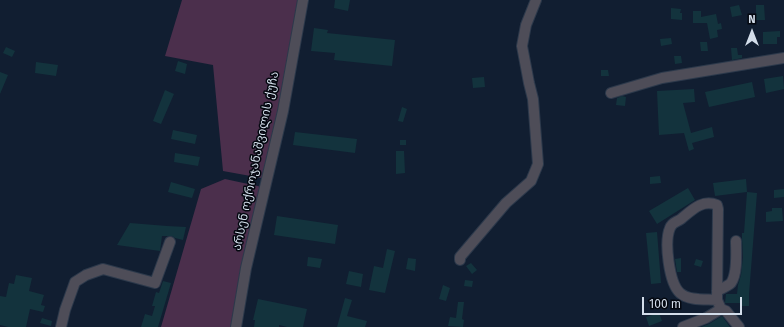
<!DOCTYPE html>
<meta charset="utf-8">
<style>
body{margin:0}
#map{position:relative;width:784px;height:327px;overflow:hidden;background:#111e31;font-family:"Fira Sans",sans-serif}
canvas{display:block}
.north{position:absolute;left:732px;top:12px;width:40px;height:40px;-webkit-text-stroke:3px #040810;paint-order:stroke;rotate:0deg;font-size:11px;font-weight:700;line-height:16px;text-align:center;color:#d3ddea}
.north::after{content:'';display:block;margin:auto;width:14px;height:18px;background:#d3ddea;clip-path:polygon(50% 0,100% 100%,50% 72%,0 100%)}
.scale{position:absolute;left:642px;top:297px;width:100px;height:18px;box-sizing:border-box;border:2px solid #d3ddea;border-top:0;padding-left:5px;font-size:12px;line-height:14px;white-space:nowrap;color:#d3ddea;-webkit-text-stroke:3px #040810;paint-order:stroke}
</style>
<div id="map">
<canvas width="784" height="327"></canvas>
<div class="north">N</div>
<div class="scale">100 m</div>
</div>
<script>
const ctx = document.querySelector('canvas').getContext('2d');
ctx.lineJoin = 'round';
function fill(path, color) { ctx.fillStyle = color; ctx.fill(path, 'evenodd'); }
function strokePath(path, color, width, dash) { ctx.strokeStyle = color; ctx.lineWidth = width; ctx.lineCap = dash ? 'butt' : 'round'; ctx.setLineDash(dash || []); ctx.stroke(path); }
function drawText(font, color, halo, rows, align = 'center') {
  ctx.font = font + ' "Fira Sans","Noto Sans Georgian",sans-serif'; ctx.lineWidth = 3; ctx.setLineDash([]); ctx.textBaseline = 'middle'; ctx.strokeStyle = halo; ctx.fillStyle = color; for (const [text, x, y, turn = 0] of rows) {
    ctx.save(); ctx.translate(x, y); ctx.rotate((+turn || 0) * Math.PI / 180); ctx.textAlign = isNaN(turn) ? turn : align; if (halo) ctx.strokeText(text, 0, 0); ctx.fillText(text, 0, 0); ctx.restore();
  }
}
const green = new Path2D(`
 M 182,0 L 299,0 L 267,179 L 223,171 L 213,65 L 165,56 Z
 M 225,179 L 262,187 L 231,327 L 161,327 L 201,189 Z`);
const building = new Path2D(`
 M 335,0 L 350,0 L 348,11 L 334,8 Z
 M 739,5 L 742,15 L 732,17 L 730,7 Z
 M 756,5 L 764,5 L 765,20 L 756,20 Z
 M 671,8 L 681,9 L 680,13 L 682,13 L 682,20 L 671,19 Z
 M 693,11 L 701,11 L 701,17 L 716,14 L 718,24 L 721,23 L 722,29 L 717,30 L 718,37 L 710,39 L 707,23 L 693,23 Z
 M 314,28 L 328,30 L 327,33 L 395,40 L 392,66 L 334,60 L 335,53 L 311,51 Z
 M 780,31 L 780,37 L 777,37 L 777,44 L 763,44 L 763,32 Z
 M 671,38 L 672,44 L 661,46 L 660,39 Z
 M 700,42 L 707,42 L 708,51 L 701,51 Z
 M 6,47 L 15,51 L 12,57 L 3,53 Z
 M 731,48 L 737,48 L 738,55 L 742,55 L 742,58 L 732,60 Z
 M 674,56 L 681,56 L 682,63 L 675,64 Z
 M 178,61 L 187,64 L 185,74 L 175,71 Z
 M 36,62 L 58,65 L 56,76 L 35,73 Z
 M 601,70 L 608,70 L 609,76 L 601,76 Z
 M 0,72 L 8,75 L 0,94 Z
 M 783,76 L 784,89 L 766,93 L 764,79 Z
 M 484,77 L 485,87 L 473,88 L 472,78 Z
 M 752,82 L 755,97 L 709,107 L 705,92 Z
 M 694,89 L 695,102 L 683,103 L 691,133 L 712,127 L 714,137 L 692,143 L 694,149 L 689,151 L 684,133 L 659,135 L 657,91 Z
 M 165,90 L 174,94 L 161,124 L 153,121 Z
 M 622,96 L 626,97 L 625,106 L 616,105 L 617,98 Z
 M 402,107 L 407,109 L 403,122 L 398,121 Z
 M 173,130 L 197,135 L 195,144 L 171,139 Z
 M 295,132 L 357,139 L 355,153 L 293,145 Z
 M 400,140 L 406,140 L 406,145 L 400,145 Z
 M 396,151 L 404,151 L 405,173 L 396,174 Z
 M 175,153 L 200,157 L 198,166 L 174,162 Z
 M 660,176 L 661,183 L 650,184 L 650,177 Z
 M 746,179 L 747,192 L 715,196 L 713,183 Z
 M 171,182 L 195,189 L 192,198 L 168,192 Z
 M 688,188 L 695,200 L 657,224 L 649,211 Z
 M 784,189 L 784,197 L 774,198 L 774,190 Z
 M 747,192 L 757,193 L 749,294 L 749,306 L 742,306 L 742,303 L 725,303 L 726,294 L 737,294 L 738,285 L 741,275 L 743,257 L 742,238 L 742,233 L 744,233 Z
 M 772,208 L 782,208 L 783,221 L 766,222 L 766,212 L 772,211 Z
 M 277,216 L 338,225 L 335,244 L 274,235 Z
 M 130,223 L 167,226 L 186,227 L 183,240 L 175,238 L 172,236 L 162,236 L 160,251 L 117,245 Z
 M 657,232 L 661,283 L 651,284 L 646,233 Z
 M 387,249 L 395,251 L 385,293 L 369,290 L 374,266 L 383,268 Z
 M 308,257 L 322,259 L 320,268 L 307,266 Z
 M 408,258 L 416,259 L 415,271 L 406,269 Z
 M 681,258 L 681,272 L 677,272 L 675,259 Z
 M 696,259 L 703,261 L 701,267 L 694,265 Z
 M 471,263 L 477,270 L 472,274 L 466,266 Z
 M 349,271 L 363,274 L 361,287 L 346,284 Z
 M 16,275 L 32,278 L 29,291 L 44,295 L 41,305 L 45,306 L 43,312 L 30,309 L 26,327 L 8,327 L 0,325 L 0,296 L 6,297 L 9,283 L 14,284 Z
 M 465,280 L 473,281 L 472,287 L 464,286 Z
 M 163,281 L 171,283 L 158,327 L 141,327 L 145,314 L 152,316 L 155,306 L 152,306 L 156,292 L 159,293 Z
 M 443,285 L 450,288 L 446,301 L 439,299 Z
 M 345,298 L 352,300 L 347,316 L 367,321 L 365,327 L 337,327 Z
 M 258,299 L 307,309 L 303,327 L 287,327 L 279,325 L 279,327 L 254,327 L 255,320 L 253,320 Z
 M 458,302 L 464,302 L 462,319 L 464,320 L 463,327 L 448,326 L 450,317 L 456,318 Z
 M 659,313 L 662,321 L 649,326 L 646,317 Z
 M 722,316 L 730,327 L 701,327 L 709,324 Z
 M 42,318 L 52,321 L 51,326 L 40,323 Z`);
const minor = new Path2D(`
 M 611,93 L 662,78 L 784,58
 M 460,260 L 460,257 L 506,203 L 531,181 L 538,164 L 533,99 L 529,83 L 522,46 L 526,25 L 536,0
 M 717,291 C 721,289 728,286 731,283 C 738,273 736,252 736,241
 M 717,300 C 706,299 689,301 680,293 C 669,283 664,242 670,228 C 672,222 677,222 681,219 C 692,210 702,199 717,205 L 718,209 L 717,300 L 721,309
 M 61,327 L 65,310 L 75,282 L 86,275 L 103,269 L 155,283 L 170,242
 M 236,327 L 246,268 L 283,111 L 303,0
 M 683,327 L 706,318 L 721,309 L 726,311 L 739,327`);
const streetNames = [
 ["არსენ ოქროჯანაშვილის ქუჩა",256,161,-78]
];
fill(green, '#4b2f4c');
fill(building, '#13333d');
strokePath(minor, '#2c394b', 12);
strokePath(minor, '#4e4d58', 10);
drawText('12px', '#d3ddea', '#040810', streetNames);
</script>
